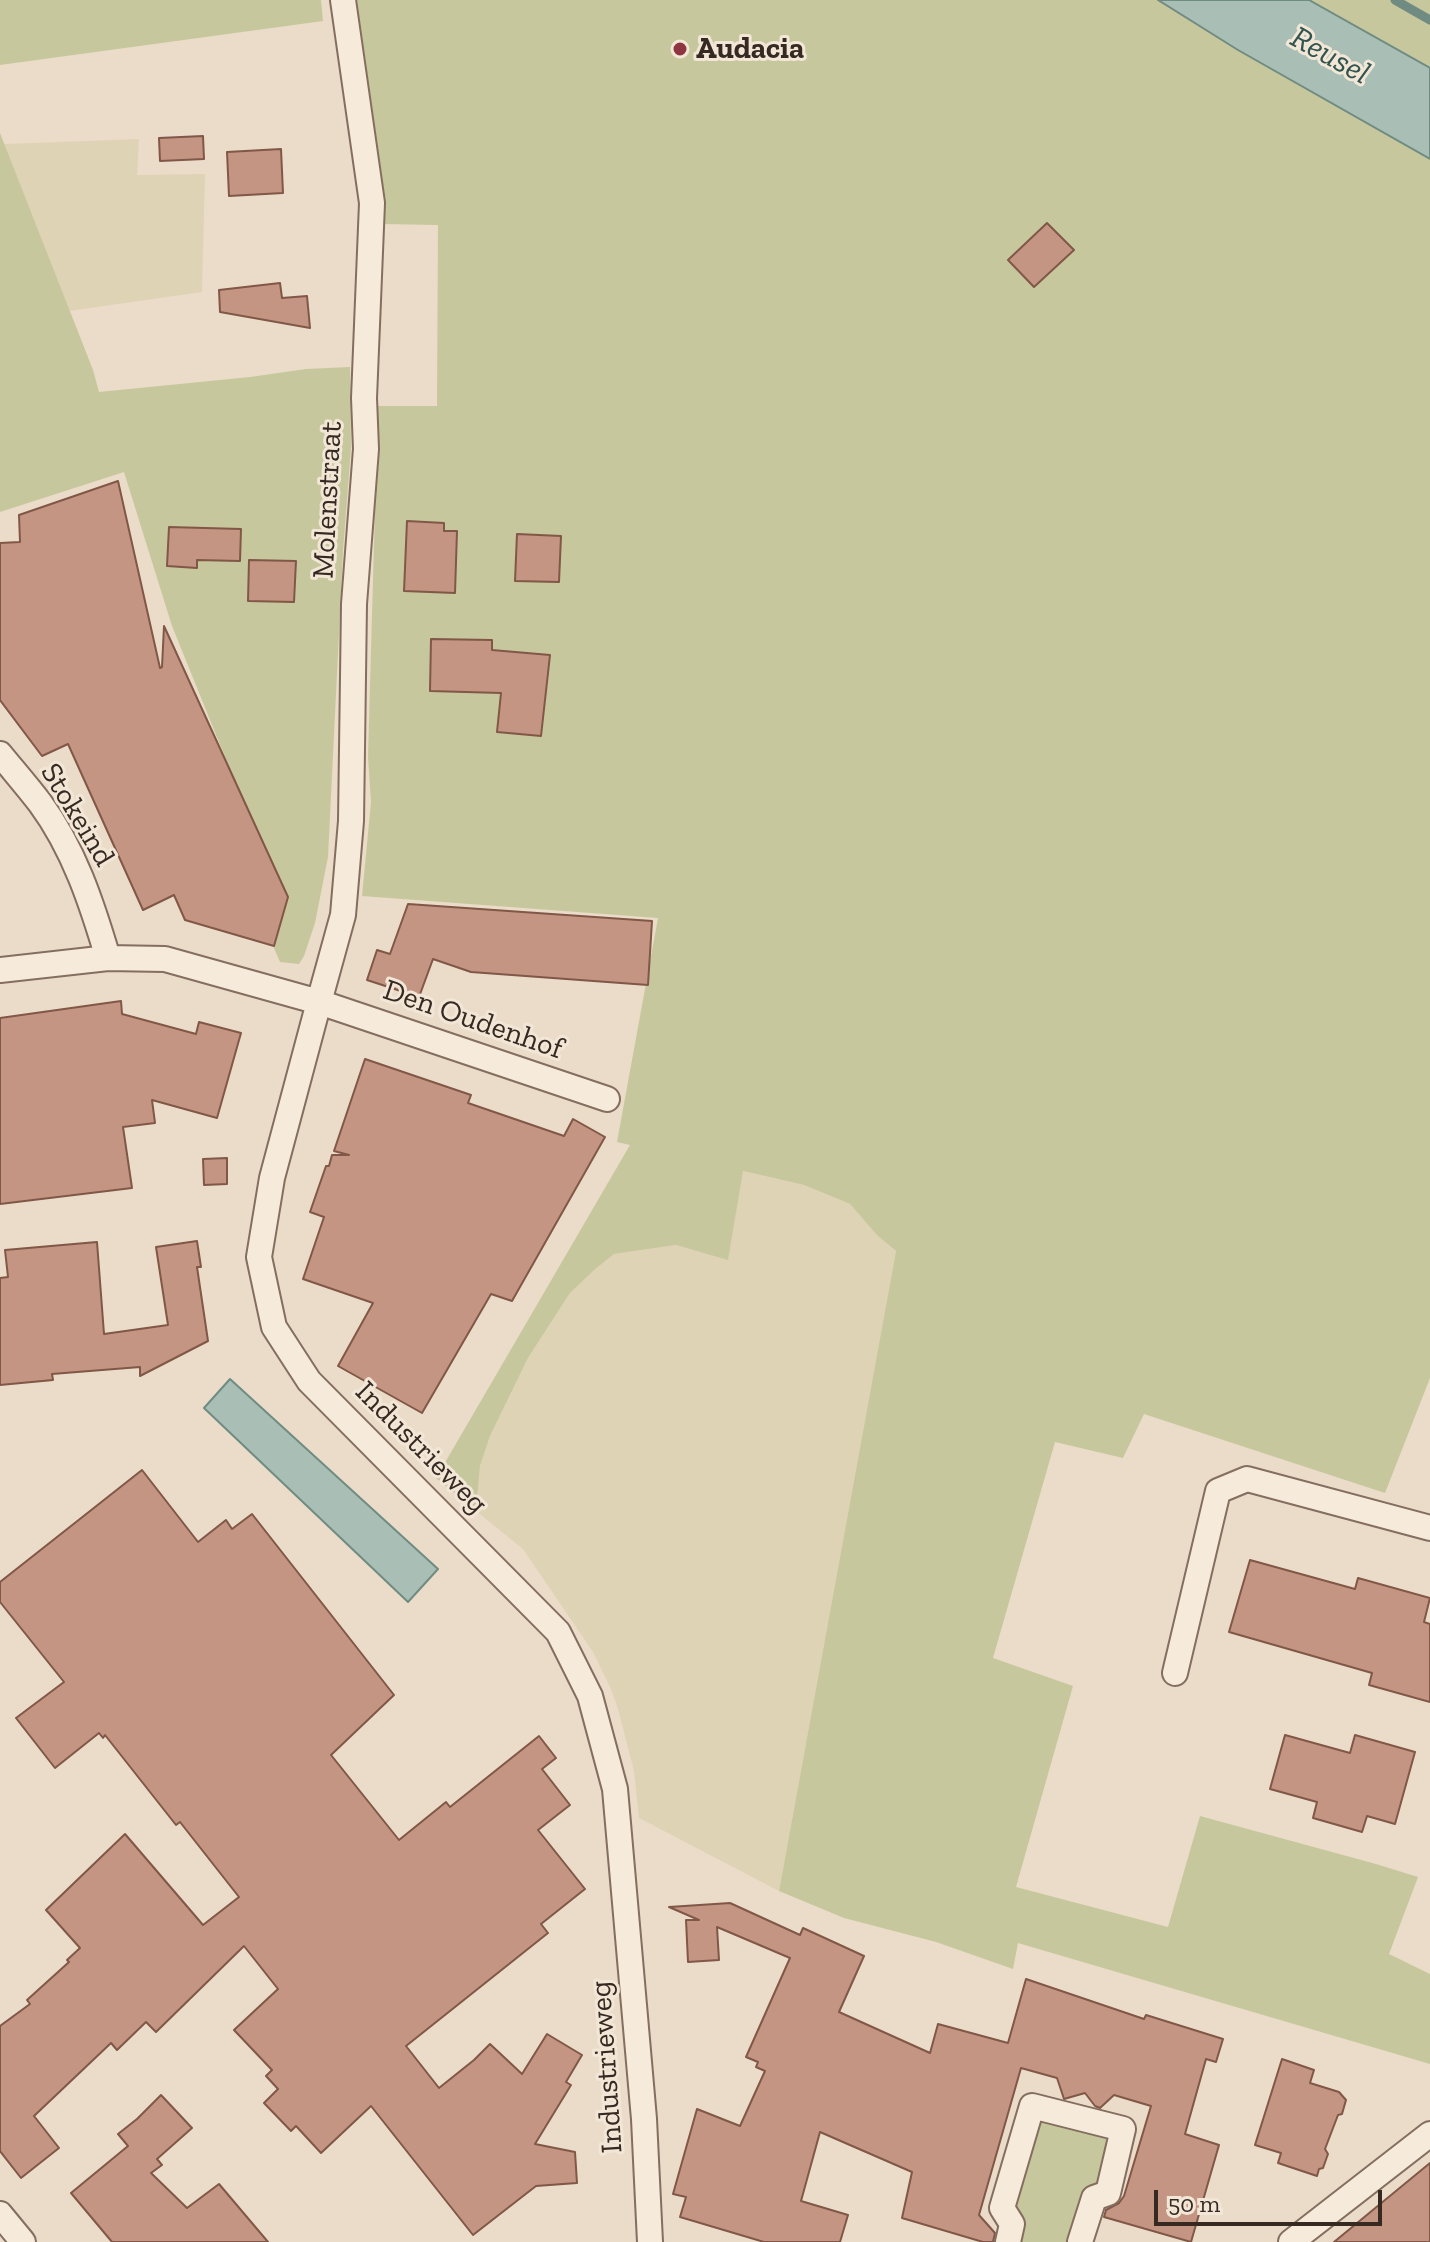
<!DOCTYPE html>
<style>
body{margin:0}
#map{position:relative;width:1430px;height:2242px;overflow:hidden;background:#eadcc8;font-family:"Zilla Slab",serif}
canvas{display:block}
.scale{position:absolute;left:1154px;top:2190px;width:228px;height:36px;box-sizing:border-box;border:4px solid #362921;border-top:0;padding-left:10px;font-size:24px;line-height:28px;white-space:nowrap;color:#362921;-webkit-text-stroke:6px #f2e7d7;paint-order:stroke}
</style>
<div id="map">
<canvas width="1430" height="2242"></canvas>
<div class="scale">50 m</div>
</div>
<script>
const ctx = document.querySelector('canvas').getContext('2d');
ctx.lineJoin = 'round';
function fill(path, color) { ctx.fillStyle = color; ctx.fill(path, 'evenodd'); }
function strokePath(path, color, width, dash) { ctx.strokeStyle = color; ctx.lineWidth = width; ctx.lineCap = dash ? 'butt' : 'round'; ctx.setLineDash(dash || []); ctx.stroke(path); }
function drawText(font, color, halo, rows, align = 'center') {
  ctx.font = font + ' "Zilla Slab",serif'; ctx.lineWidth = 6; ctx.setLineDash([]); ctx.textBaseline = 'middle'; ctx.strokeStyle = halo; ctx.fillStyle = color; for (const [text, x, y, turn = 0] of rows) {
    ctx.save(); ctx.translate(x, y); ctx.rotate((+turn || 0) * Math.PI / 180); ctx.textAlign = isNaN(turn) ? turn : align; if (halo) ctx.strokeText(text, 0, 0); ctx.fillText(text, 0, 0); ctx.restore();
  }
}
const farmland = new Path2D(`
 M 139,139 L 137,175 L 205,174 L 202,292 L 69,311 L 4,144 Z
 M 742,1171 L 804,1185 L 850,1204 L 877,1234 L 896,1251 L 779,1891 L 639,1818 L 634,1771 L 618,1709 L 611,1689 L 593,1652 L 523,1549 L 476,1511 L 480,1466 L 490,1436 L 528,1358 L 570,1293 L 594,1269 L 614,1254 L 676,1245 L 728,1259 Z`);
const green = new Path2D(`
 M 0,0 L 321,0 L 323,21 L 0,65 Z
 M 354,0 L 1158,0 L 1238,50 L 1430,159 L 1430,1378 L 1385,1493 L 1144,1414 L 1123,1458 L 1055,1442 L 993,1658 L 1073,1686 L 1016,1887 L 1168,1927 L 1200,1816 L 1376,1864 L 1418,1877 L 1389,1954 L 1430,1974 L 1430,2064 L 1018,1943 L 1013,1969 L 936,1942 L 844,1918 L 779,1891 L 896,1251 L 877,1235 L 850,1204 L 804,1185 L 743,1171 L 728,1260 L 676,1245 L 614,1254 L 594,1270 L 570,1293 L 528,1358 L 490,1436 L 480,1466 L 476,1511 L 436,1478 L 630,1145 L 617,1142 L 658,918 L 362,896 L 371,802 L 368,757 L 378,402 L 378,406 L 437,406 L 438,225 L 382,224 Z
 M 1309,0 L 1430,0 L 1430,68 Z
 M 0,133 L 93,370 L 99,392 L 250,377 L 306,369 L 350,367 L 351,448 L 343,551 L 328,857 L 315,923 L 304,956 L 299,964 L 280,962 L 237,862 L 263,851 L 172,626 L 124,472 L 0,512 Z
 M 1033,2120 L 1112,2136 L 1104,2179 L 1087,2190 L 1070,2242 L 1014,2242 L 1008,2208 Z`);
const water = new Path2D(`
 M 1158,0 L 1309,0 L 1430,68 L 1430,159 L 1238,50 Z
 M 230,1379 L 438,1569 L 408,1602 L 204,1408 Z`);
const stream = new Path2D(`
 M 1395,0 L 1430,20`);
const building = new Path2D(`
 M 203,136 L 204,159 L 160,161 L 159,138 Z
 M 281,149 L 283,193 L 229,196 L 227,152 Z
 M 1047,223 L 1074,250 L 1034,287 L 1008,260 Z
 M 280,283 L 282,298 L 307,296 L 310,328 L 220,312 L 219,290 Z
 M 118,481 L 160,668 L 162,667 L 164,626 L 288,897 L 274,946 L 185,920 L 174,895 L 143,910 L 68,744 L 42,756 L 0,700 L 0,543 L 20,542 L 19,515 Z
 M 407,521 L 444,523 L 444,531 L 457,531 L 455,593 L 404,591 Z
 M 169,527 L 241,529 L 240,561 L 197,560 L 197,568 L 167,566 Z
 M 517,534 L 561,536 L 559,582 L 515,581 Z
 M 249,560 L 296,561 L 294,602 L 248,601 Z
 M 431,639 L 492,640 L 492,650 L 550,655 L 541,736 L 497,732 L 501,693 L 430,691 Z
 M 408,904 L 652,921 L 648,985 L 471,972 L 433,959 L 419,997 L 367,980 L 377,950 L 390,954 Z
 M 121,1001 L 122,1014 L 196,1034 L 199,1022 L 241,1033 L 217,1118 L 152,1100 L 155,1123 L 123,1127 L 132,1188 L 0,1204 L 0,1018 Z
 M 365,1059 L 471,1095 L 468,1103 L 564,1136 L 573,1119 L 605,1137 L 512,1301 L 491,1294 L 422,1413 L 338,1366 L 373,1303 L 303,1279 L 324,1217 L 310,1212 L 326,1166 L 329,1166 L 332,1155 L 349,1155 L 334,1151 Z
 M 227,1158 L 227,1184 L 204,1185 L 203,1159 Z
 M 197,1241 L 201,1267 L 197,1267 L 208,1341 L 140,1376 L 140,1367 L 52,1374 L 53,1380 L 0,1385 L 0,1278 L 8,1277 L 5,1250 L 97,1242 L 104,1334 L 168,1325 L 156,1247 Z
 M 142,1470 L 198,1542 L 226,1520 L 232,1529 L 252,1514 L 394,1695 L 331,1755 L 399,1840 L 446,1802 L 450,1807 L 539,1736 L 556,1758 L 542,1769 L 570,1805 L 538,1830 L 585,1889 L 541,1924 L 548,1933 L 406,2046 L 439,2088 L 474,2060 L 490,2044 L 522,2074 L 547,2034 L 582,2055 L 566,2082 L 571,2085 L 535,2144 L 575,2152 L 577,2183 L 536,2186 L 473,2235 L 371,2106 L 321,2153 L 296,2126 L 291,2131 L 264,2103 L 278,2089 L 266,2076 L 272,2070 L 234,2030 L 278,1989 L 244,1946 L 156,2032 L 146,2022 L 117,2050 L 111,2043 L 34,2116 L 59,2148 L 21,2178 L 0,2151 L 0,2026 L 30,2004 L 27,2000 L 69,1962 L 67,1960 L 80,1948 L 46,1910 L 125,1834 L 203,1925 L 239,1897 L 180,1822 L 176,1825 L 105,1735 L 103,1738 L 99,1733 L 55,1768 L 16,1718 L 64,1682 L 0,1602 L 0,1582 Z
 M 1250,1560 L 1355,1589 L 1358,1578 L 1430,1598 L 1424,1622 L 1430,1624 L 1430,1702 L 1369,1685 L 1372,1673 L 1229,1632 Z
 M 1285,1735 L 1350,1753 L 1355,1735 L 1415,1752 L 1395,1824 L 1367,1816 L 1362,1832 L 1313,1818 L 1317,1802 L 1270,1789 Z
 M 730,1903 L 800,1935 L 803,1928 L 864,1956 L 839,2012 L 930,2053 L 938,2024 L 1008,2043 L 1026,1979 L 1144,2019 L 1146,2015 L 1223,2039 L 1216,2062 L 1206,2059 L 1185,2134 L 1219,2145 L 1191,2242 L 1104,2217 L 1106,2210 L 1119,2203 L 1124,2196 L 1151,2106 L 1114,2095 L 1100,2108 L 1095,2106 L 1085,2093 L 1064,2099 L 1057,2078 L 1021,2068 L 979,2215 L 995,2233 L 993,2242 L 983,2242 L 902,2218 L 912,2172 L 820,2132 L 801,2201 L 848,2215 L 840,2242 L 764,2242 L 680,2217 L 686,2197 L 673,2194 L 697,2109 L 740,2126 L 765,2071 L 756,2067 L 758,2062 L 746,2057 L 790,1958 L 717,1927 L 719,1960 L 688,1962 L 686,1920 L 699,1920 L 669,1907 Z
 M 1282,2059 L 1314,2070 L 1310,2083 L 1339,2092 L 1346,2100 L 1342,2114 L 1338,2115 L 1325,2149 L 1328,2154 L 1323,2168 L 1319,2169 L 1317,2176 L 1278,2163 L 1281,2153 L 1255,2145 Z
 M 161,2095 L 192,2128 L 157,2159 L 162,2165 L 151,2173 L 187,2208 L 219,2184 L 268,2242 L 112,2242 L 71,2193 L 128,2146 L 118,2134 L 137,2119 Z
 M 1430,2163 L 1430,2242 L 1334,2242 L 1368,2214 Z`);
const street = new Path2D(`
 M 343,0 L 372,203 L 364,398 L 366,449 L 354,604 L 351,821 L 343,915 L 319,1002 L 607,1099
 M 0,754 C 13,770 27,786 40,803 C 74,849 92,904 108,958
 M 0,970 L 108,958 L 165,959 L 319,1002 L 272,1178 L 259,1257 L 274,1327 L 309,1381 L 558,1632 L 590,1696 L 615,1789 L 644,2119 L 650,2242
 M 1175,1673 L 1218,1491 L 1247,1479 L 1430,1528
 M 0,2214 L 23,2242
 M 1008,2242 L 1012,2224 L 1002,2208 L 1032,2106 L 1123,2129 L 1108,2193 L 1094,2198 L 1080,2242
 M 1291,2242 L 1430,2134`);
const markers = [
 [680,49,8,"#8d3541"]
];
const poiNames = [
 ["Audacia",696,49]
];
const streetNames = [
 ["Molenstraat",328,500,-87],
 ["Stokeind",77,815,59],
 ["Den Oudenhof",473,1020,19],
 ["Industrieweg",421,1448,45],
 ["Industrieweg",607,2067,-94]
];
const waterNames = [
 ["Reusel",1330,56,29]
];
fill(farmland, '#dfd3b6');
fill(green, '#c7c79d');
fill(water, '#a9bfb5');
strokePath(water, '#708c82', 2);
strokePath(stream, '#708c82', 9);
fill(building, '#c49582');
strokePath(building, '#815747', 2);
strokePath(street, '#846e5f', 28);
strokePath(street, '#f6eadb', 24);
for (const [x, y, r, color] of markers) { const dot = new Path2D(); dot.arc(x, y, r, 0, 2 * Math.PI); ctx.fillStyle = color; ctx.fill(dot); strokePath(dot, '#f2e7d7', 3); }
drawText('bold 30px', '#362921', '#f2e7d7', poiNames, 'left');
drawText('30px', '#362921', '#f2e7d7', streetNames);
drawText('italic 32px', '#32544e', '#f2e7d7', waterNames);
</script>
